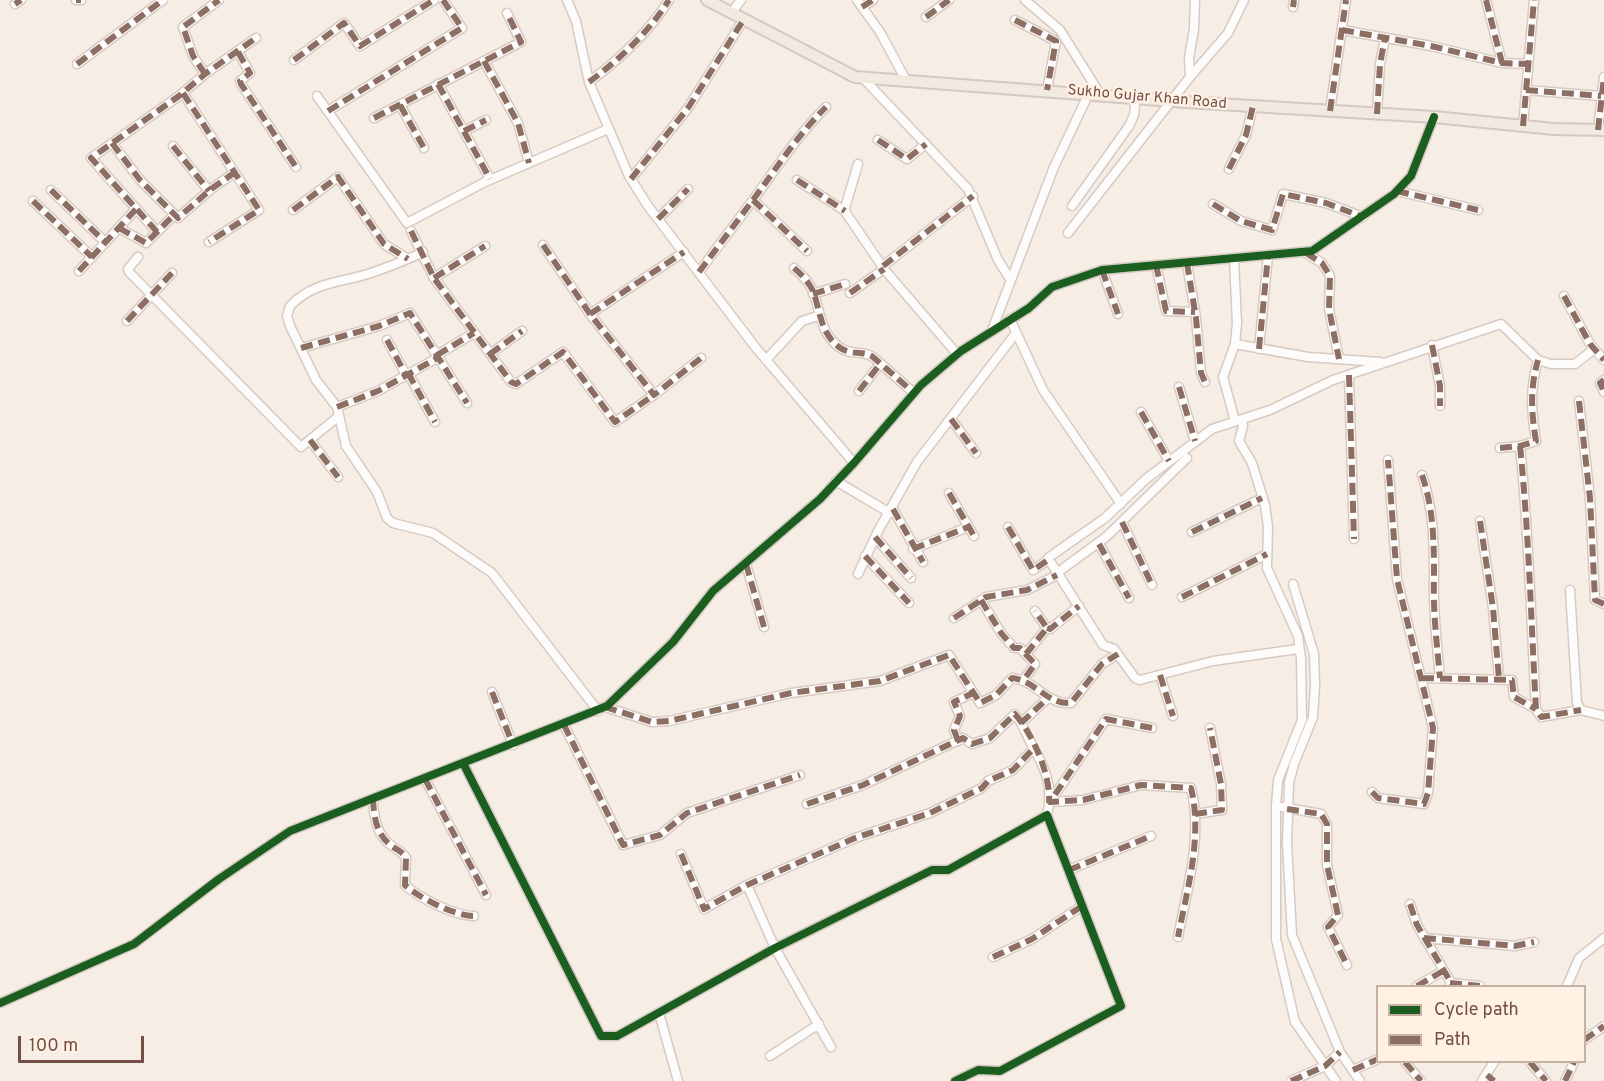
<!DOCTYPE html>
<style>
body{margin:0}
#map{position:relative;width:1604px;height:1081px;overflow:hidden;background:#f6ede4;font-family:Overpass,sans-serif}
canvas{display:block}
.legend{position:absolute;left:1376px;top:985px;width:210px;height:78px;box-sizing:border-box;background:#fff1e4;border:2px solid #c7b0a4;margin:0;padding:8px 10px;list-style:none;font-size:18px;color:#744f45}
.legend li{display:flex;align-items:center;gap:12px;height:30px}
.legend b{width:30px;border:2px solid #c7b0a4}
.scale{position:absolute;left:18px;top:1036px;width:126px;height:27px;box-sizing:border-box;border:3px solid #744f45;border-top:0;padding-left:8px;font-size:18px;line-height:21px;white-space:nowrap;color:#744f45;-webkit-text-stroke:4px #fff1e4;paint-order:stroke}
</style>
<div id="map">
<canvas width="1604" height="1081"></canvas>
<ul class="legend">
<li><b style="height:8px;background:#1b5e20"></b>Cycle path</li>
<li><b style="height:8px;background:#8d6e63"></b>Path</li>
</ul>
<div class="scale">100 m</div>
</div>
<script>
const ctx = document.querySelector('canvas').getContext('2d');
ctx.lineJoin = 'round';
function strokePath(path, color, width, dash) { ctx.strokeStyle = color; ctx.lineWidth = width; ctx.lineCap = dash ? 'butt' : 'round'; ctx.setLineDash(dash || []); ctx.stroke(path); }
function drawText(font, color, halo, rows, align = 'center') {
  ctx.font = font + ' Overpass,sans-serif'; ctx.lineWidth = 4.5; ctx.setLineDash([]); ctx.textBaseline = 'middle'; ctx.strokeStyle = halo; ctx.fillStyle = color; for (const [text, x, y, turn = 0] of rows) {
    ctx.save(); ctx.translate(x, y); ctx.rotate((+turn || 0) * Math.PI / 180); ctx.textAlign = isNaN(turn) ? turn : align; if (halo) ctx.strokeText(text, 0, 0); ctx.fillText(text, 0, 0); ctx.restore();
  }
}
const minor = new Path2D(`
 M 76,0 L 81,0
 M 567,0 L 576,21 L 589,82 L 629,176 L 648,206 L 756,348 L 854,463
 M 857,0 L 880,32 L 906,80
 M 1025,0 L 1060,30 L 1100,94
 M 1486,0 L 1502,63
 M 15,4 L 21,0
 M 862,7 L 873,0
 M 1293,7 L 1294,0
 M 732,12 L 741,0
 M 926,17 L 949,0
 M 1015,20 L 1056,41 L 1047,90
 M 1342,30 L 1431,46 L 1502,63 L 1528,64
 M 238,52 L 250,73 L 240,81 L 241,84 L 296,167
 M 294,60 L 344,23 L 360,46 L 434,0
 M 484,61 L 518,123 L 529,163
 M 77,64 L 163,0
 M 205,74 L 193,56 L 183,27 L 219,0
 M 862,77 L 968,189 L 998,260 L 1010,279
 M 1190,77 L 1228,33 L 1244,0
 M 589,82 C 620,59 649,32 669,0
 M 438,84 L 490,179
 M 1526,90 L 1601,96
 M 183,93 L 259,210 L 209,242
 M 317,96 L 407,223 L 485,182 L 608,129
 M 400,105 L 424,148
 M 328,111 L 462,28 L 443,0
 M 1330,111 L 1346,0
 M 1377,114 L 1380,64 L 1385,38
 M 374,118 L 521,42 L 507,13
 M 1523,126 L 1534,0
 M 1598,130 L 1604,77
 M 464,131 L 486,120
 M 878,140 L 907,159 L 926,144
 M 112,143 L 140,180 L 178,218 L 211,189 L 234,173
 M 173,146 L 209,191
 M 858,164 L 845,208 L 846,213 L 884,269 L 957,354
 M 1229,169 L 1246,135 L 1253,106
 M 631,179 L 688,108 L 744,19
 M 797,180 L 845,211
 M 51,190 L 105,242
 M 1397,191 L 1478,210
 M 753,200 C 778,166 797,136 826,107
 M 33,201 L 92,257
 M 1213,204 L 1241,221 L 1272,230 L 1283,194 L 1326,203 L 1363,217
 M 1072,206 L 1129,126 L 1134,115 L 1136,97
 M 293,210 L 338,177 L 384,244 L 408,259
 M 658,219 L 688,189
 M 119,228 L 146,243 L 173,216
 M 411,231 L 434,278 L 511,382 L 516,384 L 563,352 L 615,422 L 654,395
 M 157,232 L 91,158 L 179,96 L 205,74 L 256,38
 M 1068,233 L 1190,77 L 1189,58 L 1194,29 L 1195,0
 M 543,245 L 590,314 L 654,395 L 701,358
 M 423,252 C 407,260 388,267 371,273 C 341,283 314,281 290,306 L 287,316 L 290,326 L 316,380 L 337,407 L 346,446 L 377,492 L 387,518 L 393,523 L 433,533 L 492,573 L 598,711
 M 1306,253 L 1322,263 L 1330,276 L 1329,309 L 1339,359
 M 138,257 L 128,269 L 129,272 L 301,447 L 339,416
 M 1234,259 L 1237,323 L 1235,344 L 1223,377 L 1235,421
 M 1187,263 L 1196,318 L 1201,373 L 1205,382
 M 1156,265 L 1166,311 L 1195,312
 M 883,266 L 973,196
 M 794,268 C 801,274 808,281 812,289 C 821,310 819,332 839,347 C 851,356 862,350 873,357 L 914,393
 M 1102,270 L 1118,314
 M 79,271 L 136,209
 M 699,272 L 753,200 L 807,251
 M 434,278 L 485,246
 M 850,293 L 884,269
 M 813,294 L 845,284
 M 1564,296 L 1590,344 L 1604,360
 M 590,314 L 684,252
 M 1010,319 L 1043,390 L 1121,504
 M 127,321 L 172,273
 M 992,330 L 1054,167 L 1089,93
 M 387,340 L 406,375
 M 1235,344 L 1308,357 L 1380,362
 M 1432,345 L 1440,386 L 1440,406
 M 301,348 L 379,326 L 410,313 L 467,403
 M 1259,349 L 1268,256
 M 490,354 L 522,331
 M 437,355 L 474,333
 M 766,360 L 802,321 L 818,316
 M 408,373 L 435,422
 M 1349,375 L 1354,539
 M 1604,380 L 1600,383 L 1604,392
 M 1179,387 L 1195,441
 M 859,391 L 880,364
 M 1579,401 L 1590,498 L 1595,600 L 1604,604
 M 337,407 L 378,391 L 439,357
 M 1141,412 L 1169,461
 M 951,419 L 976,453
 M 1242,420 L 1243,426 L 1239,441 L 1252,463 L 1265,505 L 1268,527 L 1267,568 L 1298,636 L 1301,659 L 1302,720 L 1278,780 L 1276,806 L 1276,939 L 1295,1022 L 1336,1081
 M 310,440 L 338,477
 M 1520,446 C 1529,534 1531,621 1536,709 L 1541,717 L 1581,710 L 1604,716
 M 1500,448 L 1520,446 L 1536,441 C 1531,411 1530,388 1538,360
 M 1422,475 C 1434,510 1434,544 1434,580 C 1433,613 1437,645 1440,678
 M 836,481 L 890,513
 M 949,493 L 974,536
 M 893,509 L 923,562
 M 1480,521 L 1493,608 L 1499,679
 M 1122,522 L 1152,585
 M 1008,527 L 1033,570 L 1048,560
 M 1192,532 L 1262,498
 M 875,537 L 911,578
 M 1099,544 L 1129,598
 M 913,549 L 968,527
 M 865,556 L 909,603
 M 746,564 L 764,627
 M 1057,573 L 1106,537 L 1187,458
 M 858,574 L 878,531 L 917,462 L 1016,333
 M 1293,584 L 1314,654 L 1315,686 L 1313,717 L 1294,764 L 1289,783 L 1287,843 L 1292,935 L 1340,1052 L 1360,1081
 M 1570,590 L 1577,703 L 1581,710
 M 1182,597 L 1267,554
 M 981,600 L 1001,633 L 1014,648 L 1020,648 L 1035,664 L 1023,681
 M 954,618 L 986,597 L 1027,590 L 1057,575
 M 1047,628 L 1050,629 L 1079,606
 M 1298,649 L 1213,661 L 1140,680 L 1135,678 L 1114,649 L 1103,645 L 1048,558 L 1105,518 L 1146,479 L 1212,429 L 1270,410 L 1333,380 L 1501,324 L 1538,360 L 1551,364 L 1575,364 L 1593,350
 M 1026,654 L 1047,628 L 1035,611
 M 1160,675 L 1173,716
 M 1422,678 L 1512,680 L 1514,697 L 1536,709
 M 492,692 L 513,745
 M 605,707 L 652,722 L 669,721 L 791,693 L 880,681 L 949,655 L 980,703 L 996,695 L 1012,678 C 1035,680 1047,705 1071,703 L 1102,664 L 1118,654
 M 1021,723 L 1048,698
 M 564,725 L 623,845 L 660,835 L 687,813 L 800,775
 M 1152,728 L 1106,719 L 1050,802 L 1083,800 L 1141,785 L 1191,788 C 1203,836 1187,890 1178,937
 M 958,741 L 954,730 L 960,716 L 954,702 L 973,693
 M 464,765 L 601,1036 L 617,1036 L 775,948 L 932,870 L 948,870 L 1047,815 L 1121,1006 L 1000,1071 L 978,1070 L 955,1081
 M 425,779 L 486,895
 M 1372,792 L 1378,798 L 1424,804 L 1428,793 L 1433,728 L 1397,579 L 1388,460
 M 373,799 C 374,817 376,835 392,846 C 397,850 403,852 406,858 L 405,885 C 419,898 455,916 474,916
 M 807,804 L 863,785 L 963,738 L 972,744 L 990,738 L 1015,714 C 1022,722 1026,734 1031,743 C 1045,768 1054,786 1047,815
 M 1282,807 L 1321,814 L 1327,824 L 1327,865 L 1338,915 L 1328,927 L 1347,965
 M 1195,814 L 1222,810 L 1221,784 L 1210,728
 M 681,854 L 704,909 L 747,885 L 855,838 L 930,813 L 982,788 L 988,781 L 1013,770 L 1034,748
 M 1069,870 L 1151,836
 M 747,885 L 775,948 L 831,1047
 M 1410,904 L 1417,925 L 1453,986
 M 1424,938 L 1515,946 L 1534,942
 M 993,957 L 1032,939 L 1082,906
 M 1450,983 L 1480,986
 M 1417,986 L 1443,971
 M 1567,986 L 1579,958 L 1604,938
 M 0,1003 L 134,944 L 219,879 L 290,831 L 607,706 L 673,642 L 713,591 L 820,499 L 854,463 L 921,385 L 961,351 L 1029,308 L 1052,287 L 1102,270 L 1312,251 L 1394,194 L 1411,176 L 1434,117
 M 659,1013 L 678,1081
 M 1584,1040 L 1604,1026
 M 770,1056 L 819,1024
 M 1405,1062 L 1421,1081
 M 1530,1062 L 1546,1081
 M 1353,1070 L 1378,1059
 M 1291,1081 L 1325,1066 L 1340,1052
 M 1482,1081 L 1494,1062
 M 1565,1081 L 1574,1062`);
const major = new Path2D(`
 M 707,0 L 855,77 L 1186,102 L 1434,117 L 1554,129 L 1604,130`);
const quiet = new Path2D(`
 M 76,0 L 81,0
 M 1486,0 L 1502,63
 M 15,4 L 21,0
 M 862,7 L 873,0
 M 1293,7 L 1294,0
 M 926,17 L 949,0
 M 1015,20 L 1056,41 L 1047,90
 M 1342,30 L 1431,46 L 1502,63 L 1528,64
 M 238,52 L 250,73 L 240,81 L 241,84 L 296,167
 M 294,60 L 344,23 L 360,46 L 434,0
 M 484,61 L 518,123 L 529,163
 M 77,64 L 163,0
 M 205,74 L 193,56 L 183,27 L 219,0
 M 589,82 C 620,59 649,32 669,0
 M 438,84 L 490,179
 M 1526,90 L 1601,96
 M 183,93 L 259,210 L 209,242
 M 400,105 L 424,148
 M 328,111 L 462,28 L 443,0
 M 1330,111 L 1346,0
 M 1377,114 L 1380,64 L 1385,38
 M 374,118 L 521,42 L 507,13
 M 1523,126 L 1534,0
 M 1598,130 L 1604,77
 M 464,131 L 486,120
 M 878,140 L 907,159 L 926,144
 M 112,143 L 140,180 L 178,218 L 211,189 L 234,173
 M 173,146 L 209,191
 M 1229,169 L 1246,135 L 1253,106
 M 631,179 L 688,108 L 744,19
 M 797,180 L 845,211
 M 51,190 L 105,242
 M 1397,191 L 1478,210
 M 753,200 C 778,166 797,136 826,107
 M 33,201 L 92,257
 M 1213,204 L 1241,221 L 1272,230 L 1283,194 L 1326,203 L 1363,217
 M 293,210 L 338,177 L 384,244 L 408,259
 M 658,219 L 688,189
 M 119,228 L 146,243 L 173,216
 M 411,231 L 434,278 L 511,382 L 516,384 L 563,352 L 615,422 L 654,395
 M 157,232 L 91,158 L 179,96 L 205,74 L 256,38
 M 543,245 L 590,314 L 654,395 L 701,358
 M 1306,253 L 1322,263 L 1330,276 L 1329,309 L 1339,359
 M 1187,263 L 1196,318 L 1201,373 L 1205,382
 M 1156,265 L 1166,311 L 1195,312
 M 883,266 L 973,196
 M 794,268 C 801,274 808,281 812,289 C 821,310 819,332 839,347 C 851,356 862,350 873,357 L 914,393
 M 1102,270 L 1118,314
 M 79,271 L 136,209
 M 699,272 L 753,200 L 807,251
 M 434,278 L 485,246
 M 850,293 L 884,269
 M 813,294 L 845,284
 M 1564,296 L 1590,344 L 1604,360
 M 590,314 L 684,252
 M 127,321 L 172,273
 M 387,340 L 406,375
 M 1432,345 L 1440,386 L 1440,406
 M 301,348 L 379,326 L 410,313 L 467,403
 M 1259,349 L 1268,256
 M 490,354 L 522,331
 M 437,355 L 474,333
 M 408,373 L 435,422
 M 1349,375 L 1354,539
 M 1604,380 L 1600,383 L 1604,392
 M 1179,387 L 1195,441
 M 859,391 L 880,364
 M 1579,401 L 1590,498 L 1595,600 L 1604,604
 M 337,407 L 378,391 L 439,357
 M 1141,412 L 1169,461
 M 951,419 L 976,453
 M 310,440 L 338,477
 M 1520,446 C 1529,534 1531,621 1536,709 L 1541,717 L 1581,710
 M 1500,448 L 1520,446 L 1536,441 C 1531,411 1530,388 1538,360
 M 1422,475 C 1434,510 1434,544 1434,580 C 1433,613 1437,645 1440,678
 M 949,493 L 974,536
 M 893,509 L 923,562
 M 1480,521 L 1493,608 L 1499,679
 M 1122,522 L 1152,585
 M 1008,527 L 1033,570 L 1048,560
 M 1192,532 L 1262,498
 M 875,537 L 911,578
 M 1099,544 L 1129,598
 M 913,549 L 968,527
 M 865,556 L 909,603
 M 746,564 L 764,627
 M 1182,597 L 1267,554
 M 981,600 L 1001,633 L 1014,648 L 1020,648 L 1035,664 L 1023,681
 M 954,618 L 986,597 L 1027,590 L 1057,575
 M 1047,628 L 1050,629 L 1079,606
 M 1026,654 L 1047,628 L 1035,611
 M 1160,675 L 1173,716
 M 1422,678 L 1512,680 L 1514,697 L 1536,709
 M 492,692 L 513,745
 M 605,707 L 652,722 L 669,721 L 791,693 L 880,681 L 949,655 L 980,703 L 996,695 L 1012,678 C 1035,680 1047,705 1071,703 L 1102,664 L 1118,654
 M 1021,723 L 1048,698
 M 564,725 L 623,845 L 660,835 L 687,813 L 800,775
 M 1152,728 L 1106,719 L 1050,802 L 1083,800 L 1141,785 L 1191,788 C 1203,836 1187,890 1178,937
 M 958,741 L 954,730 L 960,716 L 954,702 L 973,693
 M 425,779 L 486,895
 M 1372,792 L 1378,798 L 1424,804 L 1428,793 L 1433,728 L 1397,579 L 1388,460
 M 373,799 C 374,817 376,835 392,846 C 397,850 403,852 406,858 L 405,885 C 419,898 455,916 474,916
 M 807,804 L 863,785 L 963,738 L 972,744 L 990,738 L 1015,714 C 1033,735 1051,775 1049,803
 M 1287,809 L 1321,814 L 1327,824 L 1327,865 L 1338,915 L 1328,927 L 1347,965
 M 1195,814 L 1222,810 L 1221,784 L 1210,728
 M 681,854 L 704,909 L 747,885 L 855,838 L 930,813 L 982,788 L 988,781 L 1013,770 L 1034,748
 M 1069,870 L 1151,836
 M 1410,904 L 1417,925 L 1453,986
 M 1424,938 L 1515,946 L 1534,942
 M 993,957 L 1032,939 L 1082,906
 M 1450,983 L 1480,986
 M 1417,986 L 1443,971
 M 1584,1040 L 1604,1026
 M 1405,1062 L 1421,1081
 M 1530,1062 L 1546,1081
 M 1353,1070 L 1378,1059
 M 1487,1075 L 1494,1081
 M 1291,1081 L 1325,1066 L 1340,1052
 M 1565,1081 L 1574,1062`);
const cycleway = new Path2D(`
 M 464,765 L 601,1036 L 617,1036 L 775,948 L 932,870 L 948,870 L 1047,815 L 1121,1006 L 1000,1071 L 978,1070 L 955,1081
 M 0,1003 L 134,944 L 219,879 L 290,831 L 607,706 L 673,642 L 713,591 L 820,499 L 854,463 L 921,385 L 961,351 L 1029,308 L 1052,287 L 1102,270 L 1312,251 L 1394,194 L 1411,176 L 1434,117`);
const streetNames = [
 ["Sukho Gujar Khan Road",1147,98,5]
];
strokePath(minor, '#d7cac3', 11);
strokePath(major, '#d5c8c2', 14);
strokePath(minor, '#fefcfb', 8);
strokePath(major, '#f2eae1', 10);
strokePath(quiet, '#8d6e63', 6, [12, 6]);
strokePath(cycleway, '#1b5e20', 8);
drawText('15px', '#744f45', '#fff1e4', streetNames);
</script>
